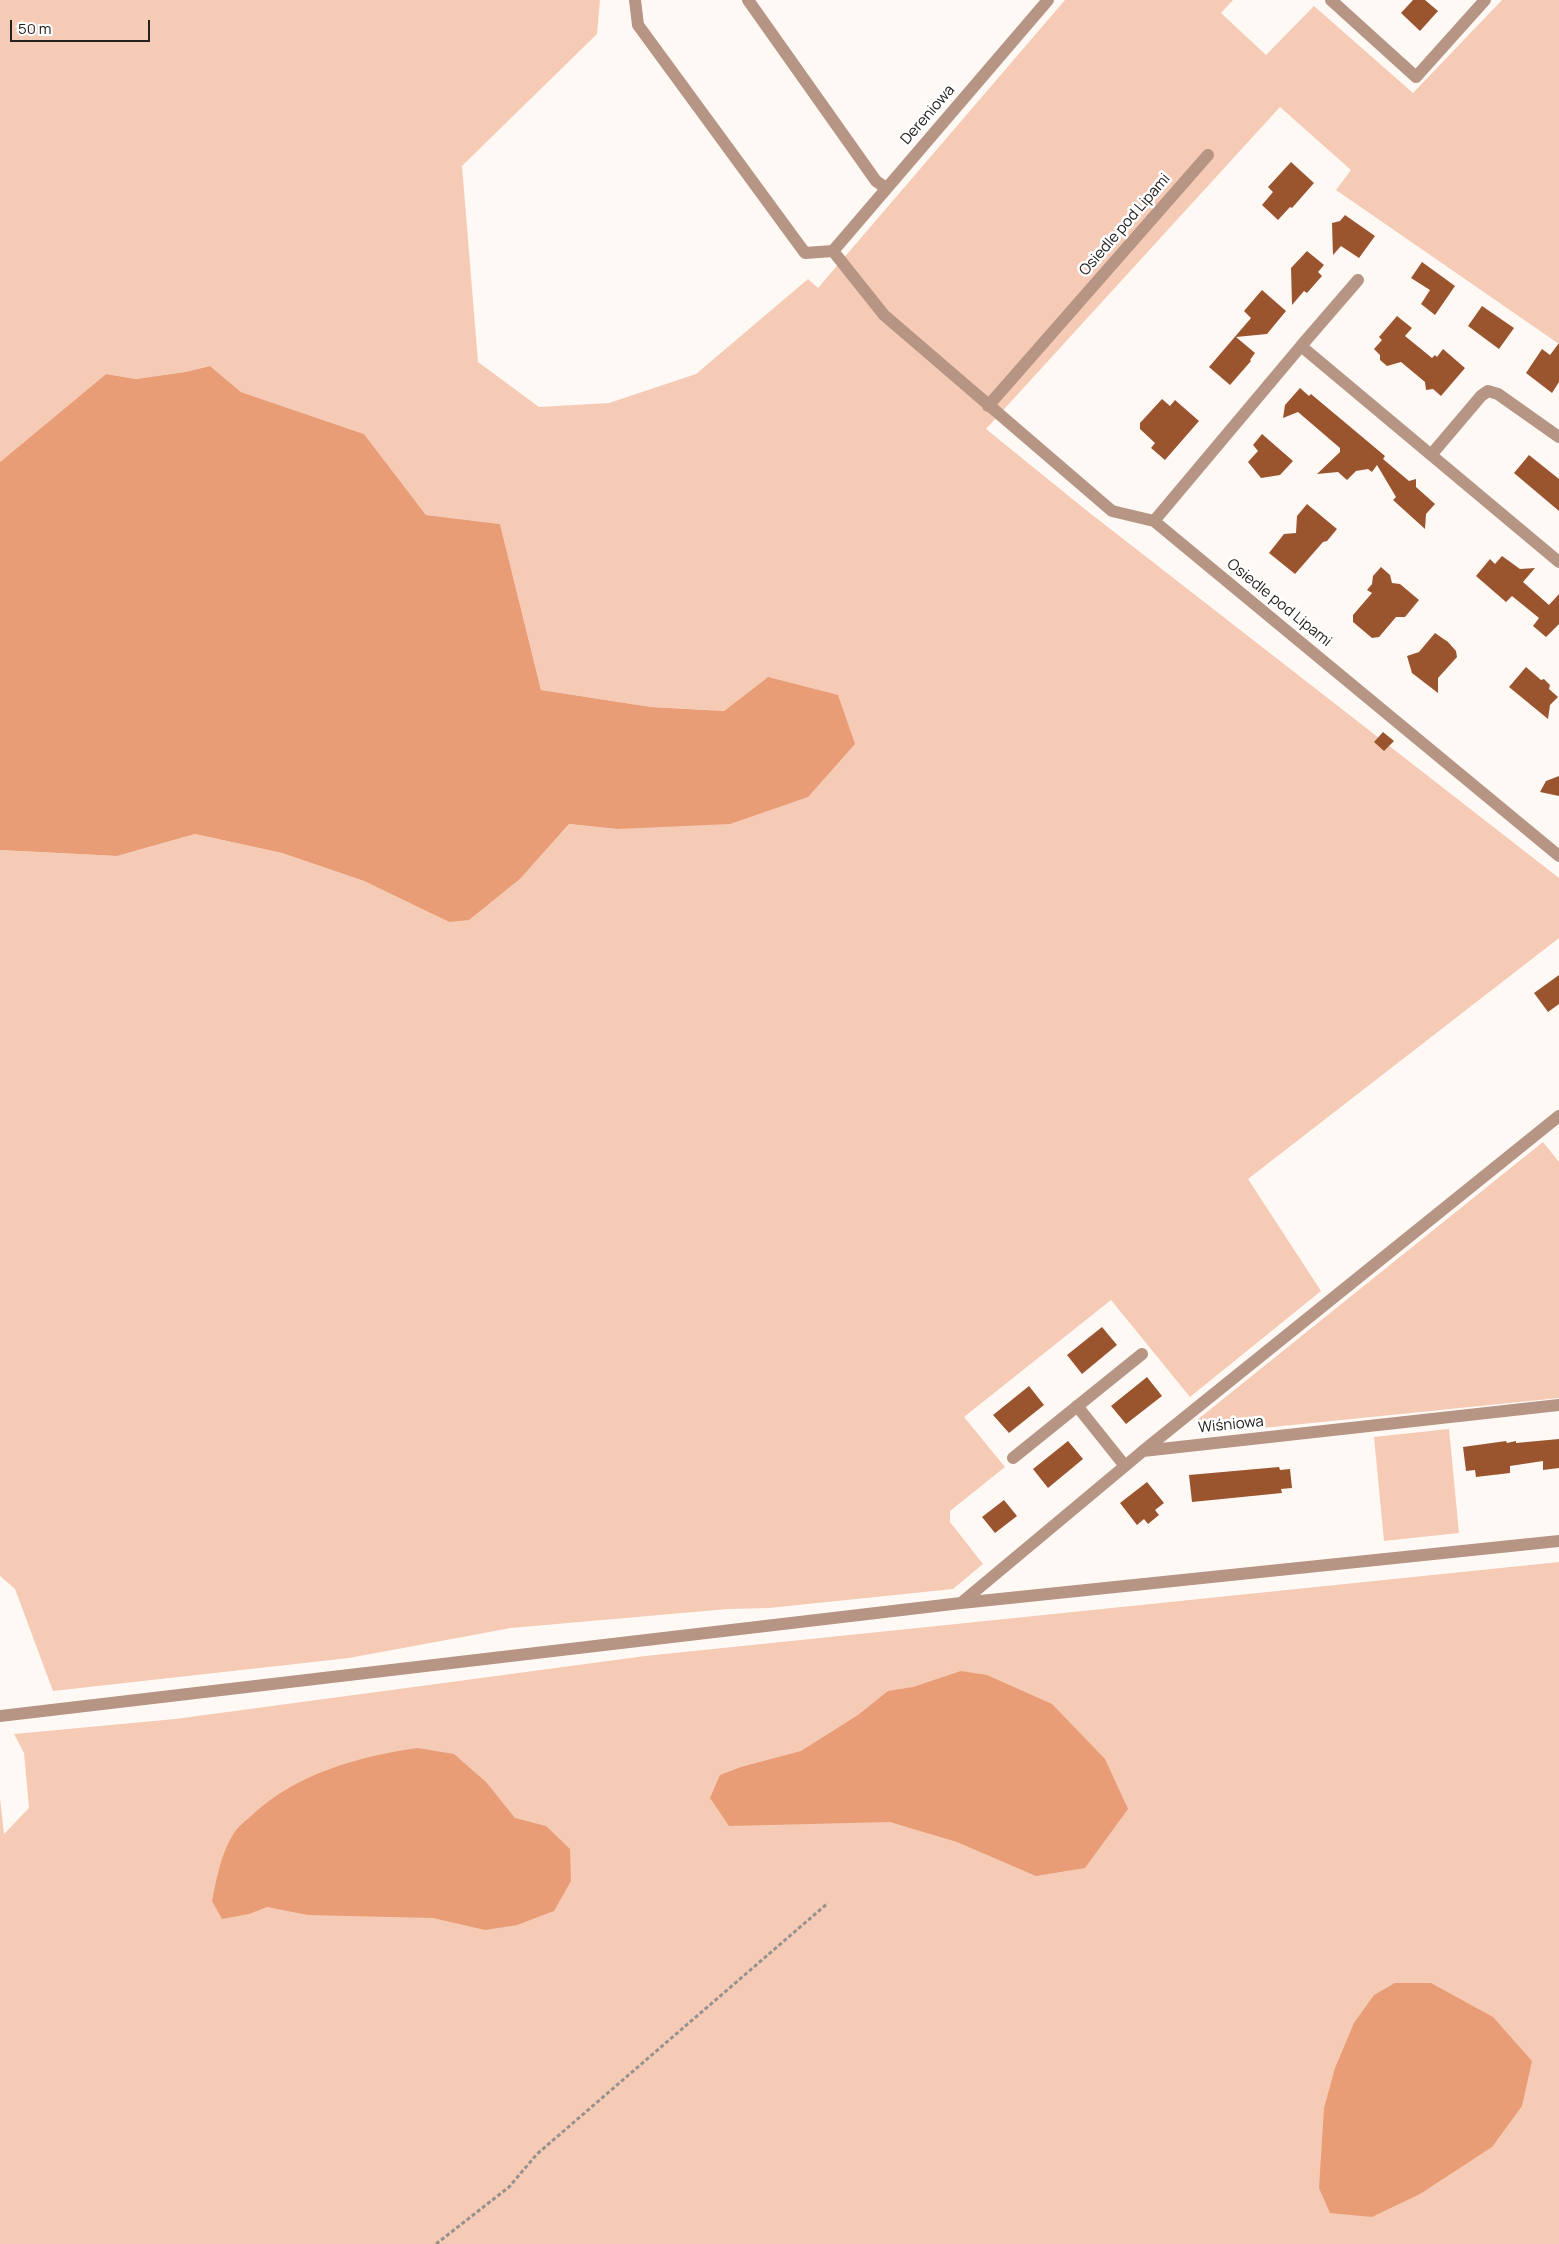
<!DOCTYPE html>
<meta charset="utf-8">
<style>
body{margin:0}
#map{position:relative;width:1559px;height:2244px;overflow:hidden;background:#fff9f6;font-family:Manrope,sans-serif}
canvas{display:block}
.scale{position:absolute;left:10px;top:20px;width:140px;height:22px;box-sizing:border-box;border:2px solid #24211f;border-top:0;padding-left:6px;font-size:15px;line-height:18px;white-space:nowrap;color:#24211f;-webkit-text-stroke:4px #fff;paint-order:stroke}
</style>
<div id="map">
<canvas width="1559" height="2244"></canvas>
<div class="scale">50 m</div>
</div>
<script>
const ctx = document.querySelector('canvas').getContext('2d');
ctx.lineJoin = 'round';
function fill(path, color) { ctx.fillStyle = color; ctx.fill(path, 'evenodd'); }
function strokePath(path, color, width, dash) { ctx.strokeStyle = color; ctx.lineWidth = width; ctx.lineCap = dash ? 'butt' : 'round'; ctx.setLineDash(dash || []); ctx.stroke(path); }
function drawText(font, color, halo, rows, align = 'center') {
  ctx.font = font + ' Manrope,sans-serif'; ctx.lineWidth = 5; ctx.setLineDash([]); ctx.textBaseline = 'middle'; ctx.strokeStyle = halo; ctx.fillStyle = color; for (const [text, x, y, turn = 0] of rows) {
    ctx.save(); ctx.translate(x, y); ctx.rotate((+turn || 0) * Math.PI / 180); ctx.textAlign = isNaN(turn) ? turn : align; if (halo) ctx.strokeText(text, 0, 0); ctx.fillText(text, 0, 0); ctx.restore();
  }
}
const green = new Path2D(`
 M 0,0 L 600,0 L 597,34 L 462,166 L 478,362 L 539,407 L 609,403 L 696,374 L 808,279 L 818,288 L 1065,0 L 1233,0 L 1221,13 L 1266,55 L 1314,6 L 1413,93 L 1502,0 L 1559,0 L 1559,344 L 1336,190 L 1351,170 L 1280,107 L 986,429 L 1086,510 L 1559,878 L 1559,938 L 1248,1179 L 1321,1291 L 1190,1397 L 1111,1300 L 964,1417 L 1005,1467 L 950,1511 L 950,1522 L 983,1564 L 953,1589 L 769,1608 L 728,1609 L 511,1628 L 349,1658 L 53,1691 L 15,1589 L 0,1576 L 0,850 L 117,856 L 195,834 L 282,853 L 364,881 L 449,922 L 521,878 L 569,824 L 617,829 L 768,677 L 724,711 L 651,707 L 541,690 L 500,524 L 426,515 L 364,434 L 241,392 L 210,366 L 185,372 L 136,379 L 106,374 L 0,462 Z
 M 1543,1142 L 1559,1162 L 1559,1398 L 1203,1434 L 1197,1420 Z
 M 1449,1429 L 1459,1533 L 1384,1541 L 1374,1437 Z
 M 1559,1562 L 1559,2244 L 0,2244 L 0,1798 L 4,1834 L 29,1808 L 24,1753 L 14,1734 L 175,1719 L 645,1656 Z`);
const water = new Path2D(`
 M 210,366 L 241,392 L 364,434 L 426,515 L 500,524 L 541,690 L 651,707 L 724,711 L 768,677 L 838,695 L 855,744 L 808,797 L 730,824 L 617,829 L 569,824 L 521,878 L 469,920 L 449,922 L 364,881 L 282,853 L 195,834 L 117,856 L 0,850 L 0,462 L 106,374 L 136,379 L 185,372 Z
 M 961,1671 L 987,1675 L 1052,1704 L 1105,1759 L 1128,1809 L 1085,1868 L 1036,1876 L 957,1842 L 890,1822 L 729,1826 L 710,1798 L 720,1775 L 741,1767 L 801,1751 L 858,1715 L 888,1691 L 913,1687 Z
 M 417,1748 L 454,1754 L 486,1782 L 515,1818 L 546,1826 L 570,1849 L 571,1881 L 554,1911 L 517,1925 L 485,1930 L 433,1918 L 308,1915 L 267,1907 L 249,1914 L 222,1919 L 212,1901 C 217,1877 221,1853 234,1833 C 238,1827 245,1821 251,1816 C 295,1774 357,1757 417,1748 Z
 M 1395,1983 L 1431,1983 L 1493,2017 L 1532,2061 L 1522,2106 L 1492,2147 L 1420,2194 L 1372,2217 L 1330,2213 L 1319,2188 L 1324,2108 L 1335,2068 L 1354,2023 L 1374,1995 Z`);
const building = new Path2D(`
 M 1413,0 L 1425,0 L 1438,11 L 1420,31 L 1401,13 Z
 M 1291,162 L 1314,183 L 1292,208 L 1290,207 L 1278,220 L 1262,205 L 1273,192 L 1268,187 Z
 M 1345,215 L 1375,236 L 1359,258 L 1341,246 L 1333,255 L 1332,223 L 1340,221 Z
 M 1307,251 L 1324,265 L 1318,272 L 1322,276 L 1307,293 L 1304,291 L 1292,305 L 1291,268 Z
 M 1422,262 L 1455,286 L 1435,315 L 1421,304 L 1430,290 L 1411,278 Z
 M 1262,290 L 1286,311 L 1267,334 L 1236,337 L 1255,353 L 1250,360 L 1251,361 L 1230,385 L 1209,367 L 1251,318 L 1244,311 Z
 M 1482,306 L 1514,328 L 1499,349 L 1468,326 Z
 M 1397,316 L 1412,328 L 1405,336 L 1432,358 L 1435,355 L 1437,357 L 1443,349 L 1465,368 L 1441,396 L 1433,389 L 1426,390 L 1425,382 L 1401,362 L 1387,366 L 1380,360 L 1380,355 L 1374,349 L 1382,340 L 1379,337 Z
 M 1559,343 L 1559,382 L 1552,393 L 1526,373 L 1542,349 L 1550,355 Z
 M 1300,388 L 1309,396 L 1311,394 L 1385,456 L 1383,459 L 1409,481 L 1416,479 L 1416,487 L 1435,504 L 1426,514 L 1425,529 L 1393,500 L 1396,497 L 1377,465 L 1372,472 L 1368,469 L 1356,471 L 1347,480 L 1338,472 L 1317,474 L 1340,452 L 1340,448 L 1298,412 L 1283,418 L 1285,405 Z
 M 1162,399 L 1170,406 L 1175,400 L 1199,421 L 1165,460 L 1151,448 L 1155,443 L 1140,429 L 1140,423 Z
 M 1262,434 L 1293,461 L 1280,475 L 1261,478 L 1248,462 L 1258,451 L 1253,445 Z
 M 1529,455 L 1559,479 L 1559,511 L 1514,473 Z
 M 1307,504 L 1337,529 L 1327,541 L 1323,542 L 1295,574 L 1269,553 L 1284,534 L 1296,533 L 1297,516 Z
 M 1502,556 L 1520,569 L 1535,568 L 1523,582 L 1549,605 L 1559,594 L 1559,624 L 1546,637 L 1533,626 L 1539,618 L 1512,596 L 1506,602 L 1476,576 L 1490,559 L 1495,564 Z
 M 1381,567 L 1390,575 L 1392,583 L 1400,584 L 1419,600 L 1405,617 L 1396,617 L 1379,637 L 1372,638 L 1353,622 L 1353,615 L 1372,593 L 1367,590 L 1372,584 L 1373,576 Z
 M 1435,633 L 1448,642 L 1456,651 L 1457,657 L 1438,678 L 1438,693 L 1412,673 L 1407,656 L 1419,652 Z
 M 1526,667 L 1541,680 L 1544,679 L 1550,685 L 1549,689 L 1558,697 L 1550,705 L 1548,719 L 1509,687 Z
 M 1383,732 L 1394,741 L 1384,751 L 1374,742 Z
 M 1559,776 L 1559,796 L 1540,792 L 1546,781 Z
 M 1559,975 L 1559,1004 L 1548,1012 L 1534,993 Z
 M 1102,1327 L 1117,1345 L 1082,1374 L 1067,1355 Z
 M 1147,1377 L 1162,1396 L 1126,1424 L 1111,1406 Z
 M 1029,1386 L 1044,1405 L 1009,1433 L 993,1415 Z
 M 1559,1439 L 1559,1468 L 1543,1470 L 1543,1461 L 1510,1466 L 1510,1473 L 1476,1477 L 1475,1470 L 1466,1471 L 1463,1447 L 1506,1441 L 1507,1443 L 1516,1441 L 1516,1443 Z
 M 1068,1441 L 1083,1459 L 1048,1488 L 1033,1469 Z
 M 1279,1467 L 1280,1470 L 1290,1469 L 1292,1488 L 1281,1489 L 1282,1493 L 1192,1502 L 1189,1475 Z
 M 1147,1482 L 1164,1503 L 1155,1510 L 1159,1515 L 1148,1524 L 1144,1519 L 1137,1525 L 1120,1503 Z
 M 1004,1500 L 1017,1516 L 995,1533 L 982,1517 Z`);
const path = new Path2D(`
 M 436,2244 L 509,2187 L 537,2154 L 828,1903`);
const minor = new Path2D(`
 M 635,0 L 638,25 L 805,253 L 833,251
 M 748,0 L 876,181 L 886,188
 M 1331,0 L 1416,77 L 1485,0
 M 833,251 L 884,315 L 1112,511 L 1154,521 L 1559,856
 M 833,251 L 1048,0
 M 1301,346 L 1358,280
 M 988,406 L 1208,155
 M 1431,455 L 1481,396 L 1488,391 L 1498,394 L 1559,437
 M 1154,521 L 1301,346 L 1559,562
 M 1077,1406 L 1125,1466
 M 1143,1451 L 1559,1116
 M 1013,1458 L 1142,1354
 M 961,1603 L 1143,1451 L 1559,1405
 M 0,1716 L 961,1603 L 1559,1541`);
const streetNames = [
 ["Dereniowa",928,115,-49],
 ["Osiedle pod Lipami",1125,225,-49],
 ["Osiedle pod Lipami",1279,603,39],
 ["Wiśniowa",1231,1425,-6]
];
fill(green, '#f6cbb5');
fill(water, '#e89d76');
fill(building, '#9a552f');
strokePath(path, '#979290', 3, [4, 2.5]);
strokePath(minor, '#b69584', 12);
drawText('15px', '#24211f', '#fff', streetNames);
</script>
